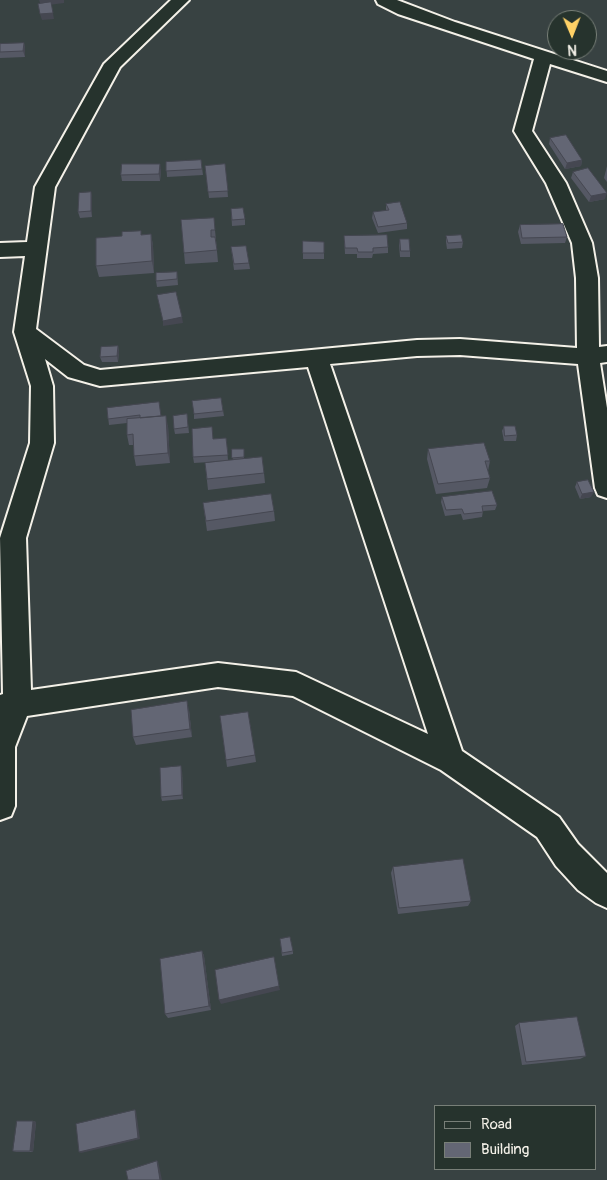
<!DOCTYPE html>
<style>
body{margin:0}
#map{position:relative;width:607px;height:1180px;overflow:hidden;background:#384242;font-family:Pangolin,sans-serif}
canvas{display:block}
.legend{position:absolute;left:434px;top:1105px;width:162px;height:65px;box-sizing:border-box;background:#26332d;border:1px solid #787f78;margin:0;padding:6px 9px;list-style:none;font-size:15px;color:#f4f1e8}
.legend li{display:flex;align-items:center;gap:10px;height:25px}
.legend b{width:25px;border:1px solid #787f78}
.north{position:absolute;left:547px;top:10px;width:50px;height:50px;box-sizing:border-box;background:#26332d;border:1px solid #787f78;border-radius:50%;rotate:179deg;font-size:14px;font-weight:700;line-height:20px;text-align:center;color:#f4f1e8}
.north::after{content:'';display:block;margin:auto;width:18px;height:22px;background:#ffd166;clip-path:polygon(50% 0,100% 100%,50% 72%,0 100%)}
</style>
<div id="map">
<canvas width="607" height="1180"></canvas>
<ul class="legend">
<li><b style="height:6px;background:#26332d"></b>Road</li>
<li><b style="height:14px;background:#636674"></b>Building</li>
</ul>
<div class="north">N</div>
</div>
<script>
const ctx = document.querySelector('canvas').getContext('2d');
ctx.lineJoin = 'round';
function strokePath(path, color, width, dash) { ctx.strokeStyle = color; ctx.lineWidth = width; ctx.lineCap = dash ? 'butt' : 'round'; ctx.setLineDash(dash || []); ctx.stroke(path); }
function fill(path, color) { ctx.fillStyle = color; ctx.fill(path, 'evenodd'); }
const minor = new Path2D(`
 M 171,0 L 189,0 L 120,67 L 55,187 L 36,329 L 84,365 L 100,370 L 417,340 L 460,339 L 577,348 L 576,278 L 572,243 L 546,183 L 514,131 L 534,59 L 398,14 L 378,4 L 376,0 L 397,0 L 455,22 L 607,71 L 607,82 L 550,64 L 532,131 L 566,183 L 592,243 L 598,278 L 599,347 L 607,346 L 607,362 L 600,363 L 607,408 L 607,498 L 598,495 L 595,488 L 578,364 L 460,355 L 417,356 L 330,364 L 462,751 L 559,817 L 578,844 L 607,873 L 607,908 L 596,903 L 578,890 L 556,866 L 537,837 L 441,770 L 293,696 L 218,687 L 27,716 L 15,747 L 15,806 L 11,816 L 0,820 L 0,695 L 3,694 L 0,538 L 30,443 L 31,386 L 14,332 L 25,256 L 0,257 L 0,243 L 27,242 L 35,187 L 104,64 ZM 45,359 L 68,377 L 100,386 L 308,367 L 428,734 L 296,672 L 218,663 L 31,690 L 26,538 L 54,443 L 53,386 Z`);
const wall = new Path2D(`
 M 24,43 L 25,49 L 25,57 L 0,58 L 0,44 Z
 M 550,138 L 582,160 L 581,166 L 565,169 L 549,144 Z
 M 201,160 L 203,175 L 167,177 L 166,162 Z
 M 225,164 L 228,197 L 209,198 L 205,166 Z
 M 607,166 L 607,182 L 604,178 Z
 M 161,170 L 160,181 L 122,181 L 121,175 Z
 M 573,172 L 605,199 L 589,202 L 571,178 Z
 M 91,192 L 92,198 L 92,217 L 80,218 L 78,212 Z
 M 386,204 L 407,223 L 407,229 L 378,233 L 372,218 L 373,212 L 386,211 Z
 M 231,209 L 245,219 L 245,225 L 232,226 Z
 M 181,220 L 215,230 L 218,262 L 185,264 Z
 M 520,225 L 567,237 L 565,243 L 521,244 L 518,232 Z
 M 151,234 L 153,246 L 154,273 L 99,277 L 96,266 L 141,235 Z
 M 344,236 L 388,247 L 388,253 L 373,254 L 372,258 L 357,258 L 357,254 L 345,254 Z
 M 446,236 L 463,242 L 462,248 L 447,249 L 446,242 Z
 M 400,239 L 410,251 L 410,257 L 400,257 L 399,245 Z
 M 303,241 L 324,242 L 324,259 L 303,259 Z
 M 231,247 L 249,263 L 250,269 L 234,270 Z
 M 177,272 L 178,285 L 157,287 L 156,281 Z
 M 118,346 L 119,352 L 118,362 L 102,362 L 100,357 Z
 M 221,398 L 224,416 L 194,419 L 194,414 Z
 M 107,408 L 161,416 L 168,426 L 170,463 L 136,466 L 134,456 L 134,445 L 129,445 L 127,435 L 127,423 L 109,425 Z
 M 187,414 L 189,433 L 175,434 L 174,429 Z
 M 504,426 L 517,435 L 516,441 L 504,441 L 502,431 Z
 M 226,438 L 228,460 L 233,460 L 232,449 L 244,449 L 244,458 L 264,473 L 265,483 L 208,490 L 205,463 L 225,461 L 194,463 L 193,457 L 213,439 Z
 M 428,449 L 490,461 L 488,471 L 490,478 L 487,488 L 436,494 L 427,459 Z
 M 577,482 L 591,497 L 580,499 L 575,487 Z
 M 442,497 L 497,505 L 495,510 L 483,511 L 482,517 L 463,520 L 461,514 L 445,516 L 441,502 Z
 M 203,503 L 274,511 L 275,521 L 207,531 Z
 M 189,710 L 192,737 L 136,745 L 133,737 Z
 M 220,716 L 255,755 L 256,762 L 227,767 Z
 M 182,770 L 183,799 L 162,801 L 161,797 Z
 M 393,867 L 471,901 L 468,906 L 398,914 L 391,873 Z
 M 280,939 L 293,951 L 293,954 L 282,956 Z
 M 202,951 L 204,956 L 211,1010 L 168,1018 L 165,1014 Z
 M 519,1023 L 586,1056 L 580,1059 L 522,1065 L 515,1026 Z
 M 33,1121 L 36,1122 L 33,1152 L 16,1152 L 13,1151 Z`);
const shadedWall = new Path2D(`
 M 39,0 L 64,0 L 64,3 L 41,6 Z
 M 53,13 L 54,19 L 42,20 L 40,14 Z
 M 24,43 L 25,49 L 25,57 L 23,51 Z
 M 582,160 L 581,166 L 565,169 L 567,163 Z
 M 160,164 L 161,170 L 160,181 L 159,174 Z
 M 91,192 L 92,198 L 92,217 L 91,211 Z
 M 607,193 L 605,199 L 589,202 L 591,196 Z
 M 151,234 L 153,246 L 154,273 L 152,261 Z
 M 182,317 L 183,323 L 163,326 L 163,321 Z
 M 118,346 L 119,352 L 118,362 L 117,356 Z
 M 166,416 L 168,426 L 170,463 L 168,453 Z
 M 594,492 L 591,497 L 580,499 L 582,494 Z
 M 187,701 L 189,710 L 192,737 L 190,729 Z
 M 181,766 L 182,770 L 183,799 L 182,795 Z
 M 202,951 L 204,956 L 211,1010 L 209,1006 Z
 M 279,986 L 280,990 L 221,1004 L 219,1000 Z
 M 135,1110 L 136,1111 L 140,1139 L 81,1153 L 79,1152 Z
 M 33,1121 L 36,1122 L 33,1152 L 30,1151 Z
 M 157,1161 L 158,1161 L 162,1180 L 160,1180 Z`);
const building = new Path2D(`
 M 51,2 L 53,13 L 40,14 L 38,4 Z
 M 24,43 L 23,51 L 0,52 L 0,44 Z
 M 566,135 L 582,160 L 567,163 L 550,138 Z
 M 201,160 L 202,169 L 166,171 L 166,162 Z
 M 122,164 L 160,164 L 159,174 L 121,175 Z
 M 225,164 L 228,191 L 208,192 L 205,166 Z
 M 588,168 L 607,193 L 591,196 L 573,172 Z
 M 91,192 L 91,211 L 78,212 L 79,193 Z
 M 400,202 L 407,223 L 378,227 L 373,212 L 389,210 L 386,204 Z
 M 243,208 L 245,219 L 232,220 L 231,209 Z
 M 214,218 L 215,230 L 211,230 L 211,237 L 215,237 L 217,250 L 184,253 L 181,220 Z
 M 563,224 L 567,237 L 522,238 L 520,225 Z
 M 141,231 L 141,235 L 151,234 L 152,261 L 96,266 L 96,238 L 122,236 L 122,232 Z
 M 387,235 L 388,247 L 373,248 L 373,252 L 358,252 L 357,248 L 345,248 L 344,236 Z
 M 461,235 L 463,242 L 448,243 L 446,236 Z
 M 400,239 L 409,239 L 410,251 L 401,251 Z
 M 303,241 L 324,242 L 324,253 L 303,253 Z
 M 246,246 L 249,263 L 234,264 L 231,247 Z
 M 177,272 L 177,279 L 156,281 L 156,273 Z
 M 176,292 L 182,317 L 163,321 L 157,295 Z
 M 118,346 L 117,356 L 100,357 L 101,347 Z
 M 221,398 L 223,411 L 194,414 L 192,401 Z
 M 159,402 L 161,416 L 140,418 L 140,415 L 108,419 L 107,408 Z
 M 187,414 L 188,427 L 174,429 L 173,416 Z
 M 166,416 L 168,453 L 134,456 L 133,434 L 127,435 L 127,419 Z
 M 504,426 L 515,426 L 517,435 L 505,436 Z
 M 212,427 L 213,439 L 226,438 L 228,455 L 193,457 L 192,429 Z
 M 484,443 L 490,461 L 485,461 L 490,478 L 438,484 L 428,449 Z
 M 232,449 L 244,449 L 244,457 L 232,458 Z
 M 262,457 L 264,473 L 207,479 L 205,463 Z
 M 588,480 L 594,492 L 582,494 L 577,482 Z
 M 492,491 L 497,505 L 482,506 L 483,512 L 464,514 L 462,509 L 446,510 L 442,497 Z
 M 271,494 L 274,511 L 206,521 L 203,503 Z
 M 187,701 L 190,729 L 133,737 L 131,710 Z
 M 248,712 L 255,755 L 226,760 L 220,716 Z
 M 181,766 L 182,795 L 161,797 L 160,768 Z
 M 463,859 L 471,901 L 399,908 L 393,867 Z
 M 290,937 L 293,951 L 282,953 L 280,939 Z
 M 202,951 L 209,1006 L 165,1014 L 160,959 Z
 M 274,957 L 279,986 L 219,1000 L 215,970 Z
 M 577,1017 L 586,1056 L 526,1062 L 519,1023 Z
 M 135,1110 L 138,1138 L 79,1152 L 76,1124 Z
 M 17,1121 L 33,1121 L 30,1151 L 13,1151 Z
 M 157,1161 L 160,1180 L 128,1180 L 126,1171 Z`);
strokePath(minor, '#f4f1e8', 4);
fill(minor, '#26332d');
fill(wall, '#555864');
fill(shadedWall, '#454751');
fill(building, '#636674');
strokePath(building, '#454751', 1);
</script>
